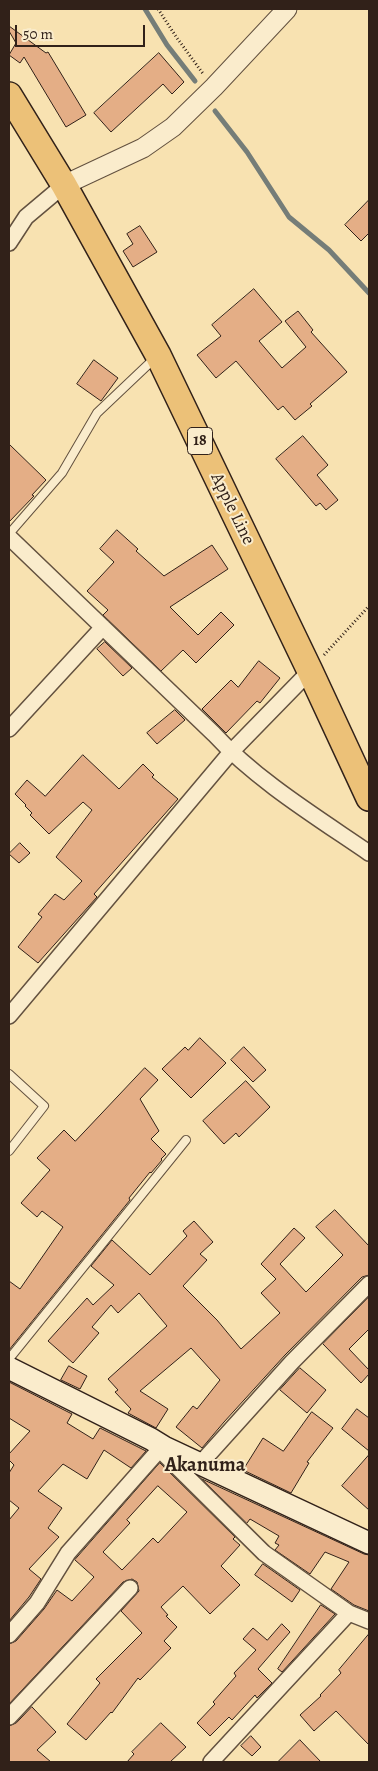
<!DOCTYPE html>
<style>
body{margin:0}
#map{position:relative;width:378px;height:1771px;overflow:hidden;background:#f8e2b1;font-family:Alegreya,serif}
canvas{display:block}
.frame{position:absolute;inset:0;border:10px solid #312119;pointer-events:none}
.scale{position:absolute;left:15px;top:25px;width:130px;height:22px;box-sizing:border-box;border:2px solid #312119;border-top:0;padding-left:6px;font-size:15px;line-height:18px;white-space:nowrap;color:#312119;-webkit-text-stroke:4px #faeccc;paint-order:stroke}
</style>
<div id="map">
<canvas width="378" height="1771"></canvas>
<div class="frame"></div>
<div class="scale">50 m</div>
</div>
<script>
const ctx = document.querySelector('canvas').getContext('2d');
ctx.lineJoin = 'round';
function strokePath(path, color, width, dash) { ctx.strokeStyle = color; ctx.lineWidth = width; ctx.lineCap = dash ? 'butt' : 'round'; ctx.setLineDash(dash || []); ctx.stroke(path); }
function fill(path, color) { ctx.fillStyle = color; ctx.fill(path, 'evenodd'); }
function drawText(font, color, halo, rows, align = 'center') {
  ctx.font = font + ' Alegreya,serif'; ctx.lineWidth = 4; ctx.setLineDash([]); ctx.textBaseline = 'middle'; ctx.strokeStyle = halo; ctx.fillStyle = color; for (const [text, x, y, turn = 0] of rows) {
    ctx.save(); ctx.translate(x, y); ctx.rotate((+turn || 0) * Math.PI / 180); ctx.textAlign = isNaN(turn) ? turn : align; if (halo) ctx.strokeText(text, 0, 0); ctx.fillText(text, 0, 0); ctx.restore();
  }
}
const stream = new Path2D(`
 M 145,9 L 167,45 L 195,81
 M 215,111 L 247,152 L 289,217 L 329,250 L 369,293`);
const building = new Path2D(`
 M 9,26 L 46,53 L 48,52 L 86,115 L 66,127 L 24,57 L 20,63 L 9,55 L 16,43 L 9,31 Z
 M 159,53 L 184,82 L 172,94 L 163,84 L 111,132 L 94,113 Z
 M 369,200 L 369,233 L 361,241 L 345,225 Z
 M 140,226 L 157,252 L 133,267 L 123,251 L 133,244 L 127,234 Z
 M 254,289 L 282,322 L 259,341 L 282,368 L 306,347 L 285,321 L 298,311 L 313,330 L 311,332 L 347,372 L 310,404 L 312,406 L 295,420 L 283,406 L 278,410 L 236,361 L 216,378 L 197,355 L 221,336 L 212,325 Z
 M 94,360 L 118,378 L 101,401 L 77,384 Z
 M 303,436 L 328,465 L 317,475 L 338,500 L 326,510 L 320,503 L 316,506 L 276,459 Z
 M 9,444 L 46,480 L 32,495 L 34,496 L 9,522 Z
 M 117,530 L 138,549 L 136,551 L 164,576 L 212,545 L 228,569 L 170,607 L 198,635 L 221,612 L 234,625 L 196,663 L 183,650 L 161,671 L 103,615 L 108,610 L 87,591 L 114,562 L 100,549 Z
 M 105,642 L 132,668 L 123,676 L 97,649 Z
 M 259,661 L 280,678 L 260,703 L 257,701 L 226,733 L 202,709 L 231,680 L 238,687 Z
 M 175,710 L 185,720 L 157,744 L 147,733 Z
 M 83,755 L 119,789 L 143,764 L 154,775 L 152,777 L 178,799 L 94,894 L 97,897 L 38,963 L 18,947 L 42,917 L 38,914 L 55,894 L 64,900 L 82,881 L 56,857 L 92,810 L 83,802 L 49,834 L 30,815 L 32,813 L 25,806 L 26,805 L 15,794 L 27,780 L 45,796 Z
 M 20,843 L 30,853 L 19,863 L 9,854 Z
 M 200,1038 L 226,1063 L 191,1098 L 162,1069 L 185,1047 L 188,1050 Z
 M 244,1047 L 266,1070 L 253,1082 L 231,1060 Z
 M 145,1068 L 158,1080 L 140,1099 L 159,1131 L 151,1139 L 166,1154 L 161,1159 L 162,1160 L 151,1173 L 150,1172 L 129,1198 L 130,1200 L 9,1350 L 9,1281 L 20,1289 L 63,1227 L 42,1211 L 37,1217 L 21,1203 L 50,1170 L 37,1158 L 64,1130 L 75,1141 Z
 M 246,1081 L 270,1107 L 239,1137 L 236,1133 L 224,1144 L 203,1121 Z
 M 335,1210 L 369,1246 L 369,1275 L 362,1277 L 285,1355 L 224,1422 L 202,1448 L 176,1427 L 193,1406 L 197,1409 L 220,1380 L 191,1348 L 140,1391 L 168,1409 L 156,1428 L 128,1413 L 131,1409 L 115,1392 L 118,1390 L 108,1379 L 167,1326 L 139,1293 L 118,1313 L 111,1305 L 92,1327 L 99,1333 L 73,1363 L 48,1341 L 87,1298 L 93,1305 L 114,1285 L 91,1266 L 112,1240 L 150,1275 L 187,1236 L 183,1231 L 194,1221 L 213,1242 L 200,1254 L 207,1260 L 183,1286 L 217,1320 L 241,1349 L 280,1313 L 261,1293 L 276,1279 L 261,1264 L 294,1228 L 305,1238 L 280,1264 L 306,1292 L 343,1255 L 316,1227 Z
 M 369,1297 L 369,1329 L 349,1349 L 369,1370 L 369,1374 L 361,1383 L 323,1344 Z
 M 69,1366 L 87,1376 L 80,1389 L 61,1380 Z
 M 300,1368 L 326,1390 L 307,1413 L 280,1390 Z
 M 9,1382 L 72,1414 L 67,1423 L 93,1439 L 100,1428 L 146,1451 L 131,1468 L 104,1450 L 87,1479 L 63,1464 L 38,1491 L 62,1508 L 48,1528 L 59,1537 L 29,1569 L 41,1579 L 29,1597 L 9,1621 L 9,1520 L 19,1508 L 9,1500 L 9,1473 L 14,1465 L 9,1460 L 9,1454 L 30,1431 L 9,1418 Z
 M 357,1409 L 369,1418 L 369,1451 L 342,1429 Z
 M 312,1412 L 333,1428 L 307,1462 L 309,1463 L 291,1493 L 243,1470 L 263,1438 L 283,1451 Z
 M 369,1455 L 369,1510 L 342,1486 Z
 M 160,1463 L 235,1537 L 233,1539 L 240,1545 L 221,1566 L 240,1585 L 210,1614 L 183,1586 L 161,1607 L 168,1615 L 166,1616 L 177,1627 L 164,1641 L 171,1648 L 140,1680 L 138,1678 L 112,1713 L 111,1712 L 86,1740 L 67,1724 L 100,1683 L 96,1679 L 142,1633 L 121,1611 L 139,1591 L 137,1582 L 132,1579 L 123,1582 L 9,1704 L 9,1644 L 16,1641 L 44,1609 L 57,1590 L 72,1601 L 94,1577 L 75,1560 ZM 158,1486 L 187,1512 L 158,1543 L 153,1538 L 122,1570 L 103,1552 L 130,1523 L 127,1520 Z
 M 202,1479 L 364,1554 L 369,1555 L 369,1611 L 354,1605 L 331,1589 L 349,1562 L 325,1552 L 310,1574 L 275,1550 L 279,1545 L 275,1543 L 279,1536 L 250,1519 L 247,1523 Z
 M 263,1564 L 300,1590 L 292,1602 L 255,1575 Z
 M 321,1605 L 335,1614 L 282,1672 L 278,1669 Z
 M 282,1624 L 290,1632 L 258,1669 L 272,1683 L 257,1698 L 255,1695 L 232,1720 L 229,1717 L 210,1736 L 197,1723 L 215,1704 L 213,1702 L 236,1676 L 234,1673 L 256,1650 L 243,1639 L 253,1628 L 267,1640 Z
 M 369,1634 L 369,1745 L 336,1711 L 314,1731 L 300,1715 L 321,1696 L 320,1695 L 341,1673 L 339,1670 Z
 M 32,1707 L 56,1732 L 37,1750 L 51,1762 L 9,1762 L 9,1726 L 16,1723 Z
 M 161,1723 L 186,1747 L 170,1762 L 127,1762 L 134,1754 L 132,1752 Z
 M 251,1736 L 261,1747 L 252,1756 L 241,1746 Z
 M 300,1740 L 321,1762 L 278,1762 Z`);
const path = new Path2D(`
 M 158,9 L 177,38 L 204,75
 M 324,655 L 369,606`);
const service = new Path2D(`
 M 9,534 L 62,473 L 97,413 L 155,358
 M 9,1074 L 44,1106 L 9,1151
 M 9,1359 L 186,1140`);
const minor = new Path2D(`
 M 9,243 L 26,217 L 64,185
 M 9,537 L 214,734 C 256,780 318,818 369,853
 M 9,729 L 103,627
 M 9,1016 L 231,752 L 310,671
 M 161,1451 L 264,1553 L 349,1613 L 369,1621
 M 200,1464 L 292,1362 L 369,1284
 M 9,1635 L 37,1603 L 68,1553 L 160,1449
 M 9,1717 L 130,1588
 M 211,1762 L 349,1613`);
const tertiary = new Path2D(`
 M 64,185 L 143,148 L 173,127 L 214,87 L 287,9`);
const secondary = new Path2D(`
 M 9,1368 L 151,1439 L 164,1447 L 369,1543`);
const trunk = new Path2D(`
 M 9,95 L 64,185 L 158,355 L 310,671 L 369,798`);
const shields = [
 [200,441,25]
];
const shieldNames = [
 ["18",200,441]
];
const streetNames = [
 ["Apple Line",232,509,64]
];
const quarterNames = [
 ["Akanuma",205,1466]
];
strokePath(stream, '#757d78', 5);
fill(building, '#e4ae86');
strokePath(building, '#312119', 1);
strokePath(service, '#63513f', 10);
strokePath(minor, '#63513f', 18);
strokePath(tertiary, '#63513f', 21);
strokePath(secondary, '#312119', 24);
strokePath(trunk, '#312119', 28);
strokePath(path, '#312119', 3, [1, 2.5]);
strokePath(service, '#faeccc', 8);
strokePath(minor, '#faeccc', 15);
strokePath(tertiary, '#faeccc', 19);
strokePath(secondary, '#faeccc', 21);
strokePath(trunk, '#ecc178', 25);
for (const [x, y, w] of shields) { const box = new Path2D(); box.roundRect(x - w / 2, y - 13.5, w, 27, 4); ctx.fillStyle = '#faeccc'; ctx.fill(box); strokePath(box, '#312119', 1); }
drawText('bold 16px', '#312119', null, shieldNames);
drawText('18px', '#312119', '#faeccc', streetNames);
drawText('bold 20px', '#312119', '#faeccc', quarterNames);
</script>
